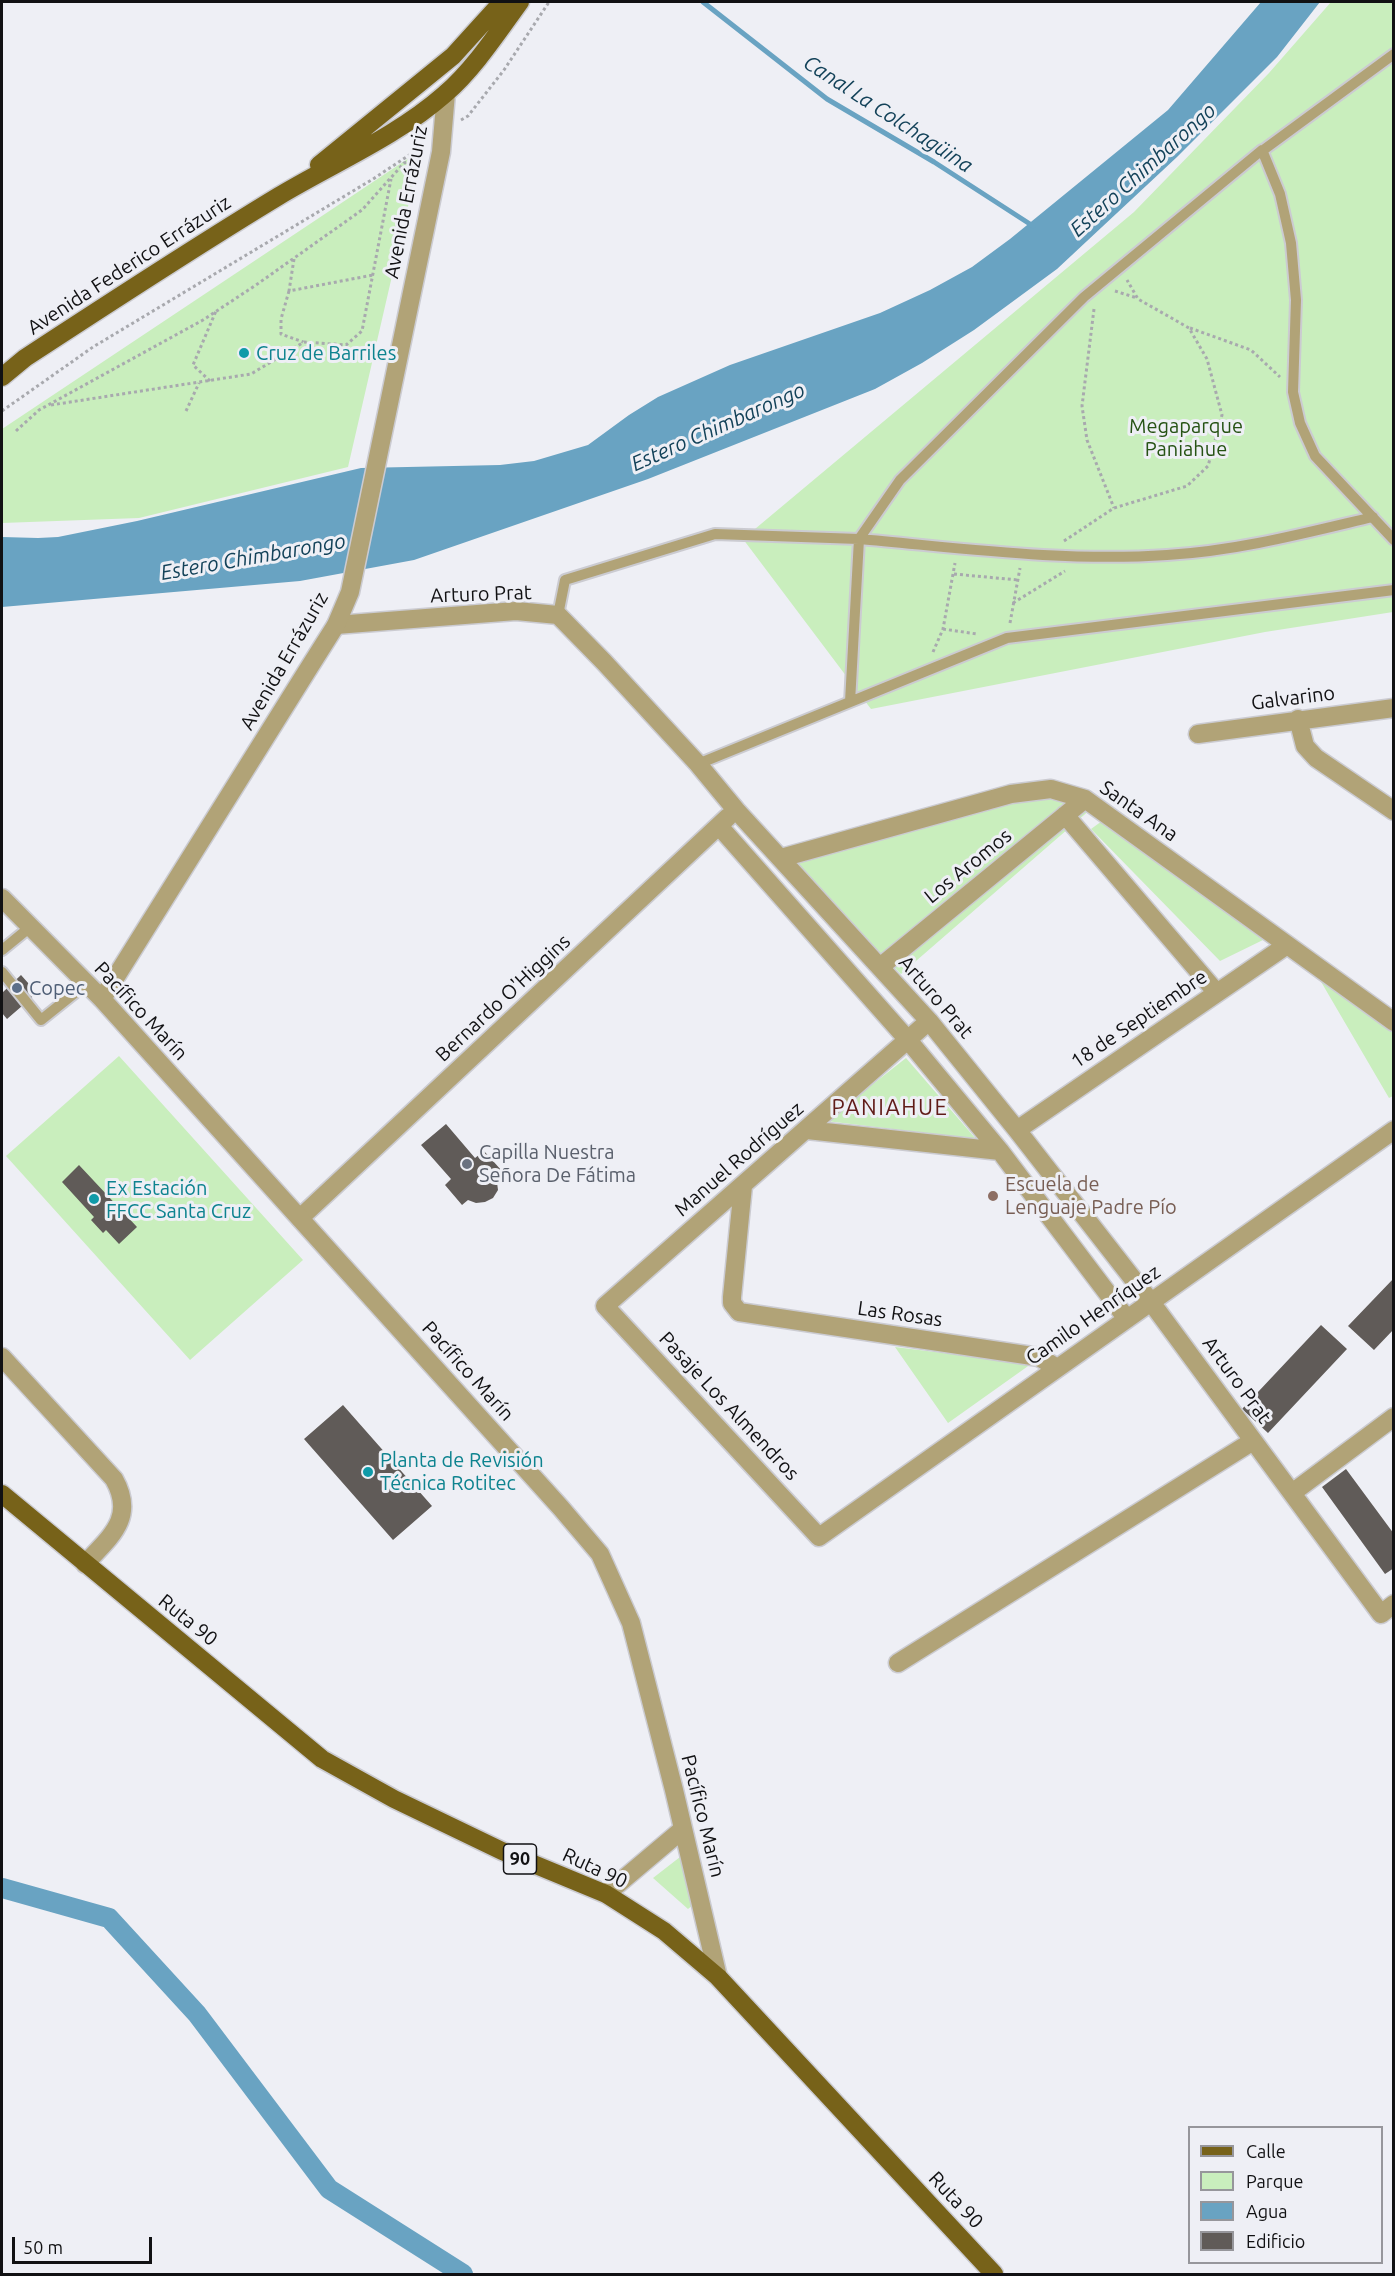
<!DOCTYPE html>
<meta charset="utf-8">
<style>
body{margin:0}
#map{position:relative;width:1395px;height:2276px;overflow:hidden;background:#eeeff5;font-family:Ubuntu,sans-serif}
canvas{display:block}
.frame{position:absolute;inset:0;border:3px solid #111113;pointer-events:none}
.legend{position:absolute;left:1188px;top:2126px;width:195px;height:138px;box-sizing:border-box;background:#eeeff5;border:2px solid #96969b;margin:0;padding:8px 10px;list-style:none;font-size:18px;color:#111113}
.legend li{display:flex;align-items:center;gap:12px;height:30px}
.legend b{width:30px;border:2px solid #96969b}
.scale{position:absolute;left:12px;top:2237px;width:140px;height:27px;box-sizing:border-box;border:3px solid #111113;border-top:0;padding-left:8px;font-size:18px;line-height:21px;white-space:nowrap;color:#111113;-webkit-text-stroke:4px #eeeff5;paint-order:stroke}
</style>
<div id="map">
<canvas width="1395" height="2276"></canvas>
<div class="frame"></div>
<ul class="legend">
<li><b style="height:8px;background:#776219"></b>Calle</li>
<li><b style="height:16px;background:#c9eebd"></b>Parque</li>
<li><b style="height:16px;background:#69a3c2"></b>Agua</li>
<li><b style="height:16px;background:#605b58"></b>Edificio</li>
</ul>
<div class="scale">50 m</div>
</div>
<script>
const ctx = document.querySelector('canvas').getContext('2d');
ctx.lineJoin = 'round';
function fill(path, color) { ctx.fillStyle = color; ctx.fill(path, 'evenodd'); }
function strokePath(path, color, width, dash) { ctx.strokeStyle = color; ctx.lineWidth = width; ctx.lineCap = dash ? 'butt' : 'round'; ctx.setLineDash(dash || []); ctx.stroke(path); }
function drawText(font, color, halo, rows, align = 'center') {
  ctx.font = font + ' Ubuntu,sans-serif'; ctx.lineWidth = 6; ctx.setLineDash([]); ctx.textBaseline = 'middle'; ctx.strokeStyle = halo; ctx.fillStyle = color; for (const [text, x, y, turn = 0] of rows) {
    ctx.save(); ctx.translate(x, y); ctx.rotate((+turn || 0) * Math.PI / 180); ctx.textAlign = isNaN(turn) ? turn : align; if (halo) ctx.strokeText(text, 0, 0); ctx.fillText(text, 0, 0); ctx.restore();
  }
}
const green = new Path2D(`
 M 1331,2 L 1393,2 L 1393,612 L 1265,632 L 871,709 L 743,539 L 1134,212 L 1269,73 Z
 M 421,150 L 348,467 L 139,518 L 2,523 L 2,429 Z
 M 1011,794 L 1099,802 L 901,974 L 781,858 Z
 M 1102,821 L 1263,940 L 1220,961 L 1091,829 Z
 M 1320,980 L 1393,1026 L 1393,1096 L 1389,1098 Z
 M 119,1056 L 303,1260 L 190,1360 L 6,1156 Z
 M 906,1058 L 976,1139 L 826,1121 Z
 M 895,1347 L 1031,1364 L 948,1423 Z
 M 680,1857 L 693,1905 L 688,1909 L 653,1878 Z`);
const water = new Path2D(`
 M 1261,2 L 1320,2 L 1277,57 L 1177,157 L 1057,269 L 974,330 L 922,363 L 875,389 L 648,479 L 414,560 L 300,581 L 2,607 L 2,537 L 38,538 L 58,537 L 137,521 L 361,468 L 500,465 L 534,461 L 588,445 L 629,415 L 658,397 L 730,365 L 880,313 L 930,290 L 972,267 L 1010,239 L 1168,110 Z`);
const stream = new Path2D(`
 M 703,2 L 827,99 L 934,162 L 1033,226`);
const canal = new Path2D(`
 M 2,1888 L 109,1918 L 197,2014 L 329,2189 L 463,2274`);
const building = new Path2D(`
 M 21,975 L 37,993 L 7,1019 L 2,1013 L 2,993 Z
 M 446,1124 L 475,1158 L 484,1151 L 502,1171 L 496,1175 L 498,1190 L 493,1198 L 485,1202 L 476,1203 L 468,1200 L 462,1205 L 445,1185 L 451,1179 L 421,1145 Z
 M 79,1165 L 137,1227 L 119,1244 L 106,1230 L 103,1233 L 91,1220 L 94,1217 L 62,1182 Z
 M 1394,1278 L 1394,1329 L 1374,1350 L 1348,1326 Z
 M 1321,1325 L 1347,1349 L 1268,1433 L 1242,1409 Z
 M 343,1405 L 432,1506 L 393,1540 L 304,1439 Z
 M 1346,1469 L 1394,1534 L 1394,1568 L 1385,1574 L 1322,1487 Z`);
const path = new Path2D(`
 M 461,120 L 468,116 L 504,70 L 549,2
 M 294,259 L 289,291 L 373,275
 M 289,291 L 281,319 L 281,334 L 303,342
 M 1115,291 L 1137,298
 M 1094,309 L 1082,406 L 1087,440 L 1114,508
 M 1190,328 L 1251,350 L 1280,377
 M 210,381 L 193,365 L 216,311
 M 51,405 L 251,374 L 304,342 L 346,345 L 362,331 L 391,179
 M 2,411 L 93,347 L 373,179 L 423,146
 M 186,411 L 199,383
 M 16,431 L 39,410 L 203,320 L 256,285 L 362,210 L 404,163 L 422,158
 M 1064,541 L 1114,508 L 1187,486 L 1208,466 L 1222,415 L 1207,359 L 1189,328 L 1138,299 L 1127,280
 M 954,574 L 1018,580
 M 1013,603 L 1065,571
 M 1010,623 L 1020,568
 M 943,629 L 977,634
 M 933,652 L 943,629 L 955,563`);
const service = new Path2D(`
 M 1262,151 L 1394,54
 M 1373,517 C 1305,533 1237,551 1167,555 C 1064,562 962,548 859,539 L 900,480 L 1084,297 L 1262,150 L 1280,194 L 1291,243 L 1296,300 L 1293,392 L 1300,423 L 1315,456 L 1394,540
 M 558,615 L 565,580 L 715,534 L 859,539 L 850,702
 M 698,764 L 1007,638 L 1394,590
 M 2,950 L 29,928
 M 2,972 L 41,1020 L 86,984`);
const minor = new Path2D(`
 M 336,625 L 516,611 L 558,615 L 604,662 L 698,764 L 736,810 L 929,1021 L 1017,1130 L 1151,1302 L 1381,1614 L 1394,1604
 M 1298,719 L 1305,746 L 1316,758 L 1394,811
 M 1198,734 L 1394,708
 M 1065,815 L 1217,993
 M 719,826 L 908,1040 L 1000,1151 L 1127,1319
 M 781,858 L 1011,794 L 1051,789 L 1085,799 L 1394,1022
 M 880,967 L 1085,799
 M 929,1021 L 605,1306 L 819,1537 L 1394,1130
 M 807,1130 L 1000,1151
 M 1017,1130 L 1287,945
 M 743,1186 L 732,1297 L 732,1303 L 739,1312 L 1039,1357 L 1057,1368
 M 300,1218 L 728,817
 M 2,1357 L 114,1479 C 136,1518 110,1537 85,1564
 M 1292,1493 L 1394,1417
 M 898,1663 L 1253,1441`);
const tertiary = new Path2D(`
 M 2,898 L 102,999 L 561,1508 L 600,1554 L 631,1623 L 674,1790 L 718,1977
 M 102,999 L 307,671 L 336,625 L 350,592 L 441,152 L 446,93
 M 606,1894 L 683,1829`);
const primary = new Path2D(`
 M 319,165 L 453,56 L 502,2
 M 2,377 L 25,358 C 109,303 193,248 279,196 C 334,163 396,137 445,94 C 474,69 498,32 520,2
 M 2,1494 L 322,1759 L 394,1799 L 502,1851 L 606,1894 L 664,1931 L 718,1977 L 994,2274`);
const markers = [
 [244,353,6,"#0f9aa8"],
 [17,988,6,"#5c6f8a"],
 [467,1164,6,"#6b7280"],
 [993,1196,6,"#8d6e63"],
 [94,1199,6,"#0f9aa8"],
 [368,1472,6,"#0f9aa8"]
];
const shields = [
 [520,1859,33]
];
const shieldNames = [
 ["90",520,1859]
];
const streetNames = [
 ["Avenida Errázuriz",406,202,-79],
 ["Avenida Federico Errázuriz",129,265,-33],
 ["Arturo Prat",481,594,-2],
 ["Avenida Errázuriz",284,661,-60],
 ["Galvarino",1293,698,-7],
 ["Santa Ana",1139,811,35],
 ["Los Aromos",968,866,-39],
 ["Arturo Prat",936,997,49],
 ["Bernardo O'Higgins",503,998,-43],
 ["Pacífico Marín",141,1011,47],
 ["18 de Septiembre",1139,1019,-34],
 ["Manuel Rodríguez",739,1159,-41],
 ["Las Rosas",900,1314,8],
 ["Camilo Henríquez",1093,1315,-35],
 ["Pacífico Marín",468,1371,48],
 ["Arturo Prat",1237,1380,54],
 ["Pasaje Los Almendros",729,1406,47],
 ["Ruta 90",188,1620,39],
 ["Pacífico Marín",703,1816,76],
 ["Ruta 90",595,1868,25],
 ["Ruta 90",956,2200,47]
];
const cultureNames = [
 ["Cruz de Barriles",256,353],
 ["Ex Estación",106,1188],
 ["FFCC Santa Cruz",106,1211],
 ["Planta de Revisión",380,1460],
 ["Técnica Rotitec",380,1483]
];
const parkNames = [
 ["Megaparque",1186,426],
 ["Paniahue",1186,449]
];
const serviceNames = [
 ["Copec",29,988]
];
const worshipNames = [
 ["Capilla Nuestra",479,1152],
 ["Señora De Fátima",479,1175]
];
const educationNames = [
 ["Escuela de",1005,1184],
 ["Lenguaje Padre Pío",1005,1207]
];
const waterNames = [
 ["Canal La Colchagüina",888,114,33],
 ["Estero Chimbarongo",1143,170,-42],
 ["Estero Chimbarongo",718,427,-24],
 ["Estero Chimbarongo",253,557,-10]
];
const quarterNames = [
 ["PANIAHUE",890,1108]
];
fill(green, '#c9eebd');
fill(water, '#69a3c2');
strokePath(stream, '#69a3c2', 5);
strokePath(canal, '#69a3c2', 20);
fill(building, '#605b58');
strokePath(service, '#cbcbd1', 14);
strokePath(minor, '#cbcbd1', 21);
strokePath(tertiary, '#cbcbd1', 21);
strokePath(primary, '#cbcbd1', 21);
strokePath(path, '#a8a9ae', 3, [3, 3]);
strokePath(service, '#b1a377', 10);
strokePath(minor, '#b1a377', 18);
strokePath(tertiary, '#b1a377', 18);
strokePath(primary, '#776219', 18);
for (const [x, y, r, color] of markers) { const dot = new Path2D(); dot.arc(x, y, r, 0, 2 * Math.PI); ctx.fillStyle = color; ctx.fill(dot); strokePath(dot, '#eeeff5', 2); }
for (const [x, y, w] of shields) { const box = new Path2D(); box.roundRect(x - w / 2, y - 15, w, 30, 4.5); ctx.fillStyle = '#eeeff5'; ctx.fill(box); strokePath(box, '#111113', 1.5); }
drawText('bold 18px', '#111113', null, shieldNames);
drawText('20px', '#111113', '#eeeff5', streetNames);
drawText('20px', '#0d838f', '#eeeff5', cultureNames, 'left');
drawText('20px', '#265314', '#eeeff5', parkNames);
drawText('20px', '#4e5e75', '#eeeff5', serviceNames, 'left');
drawText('20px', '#5b616d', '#eeeff5', worshipNames, 'left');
drawText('20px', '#785e54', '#eeeff5', educationNames, 'left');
drawText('italic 21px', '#134259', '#eeeff5', waterNames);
ctx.letterSpacing = '1.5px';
drawText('22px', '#601b18', '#eeeff5', quarterNames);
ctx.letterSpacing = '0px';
</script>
